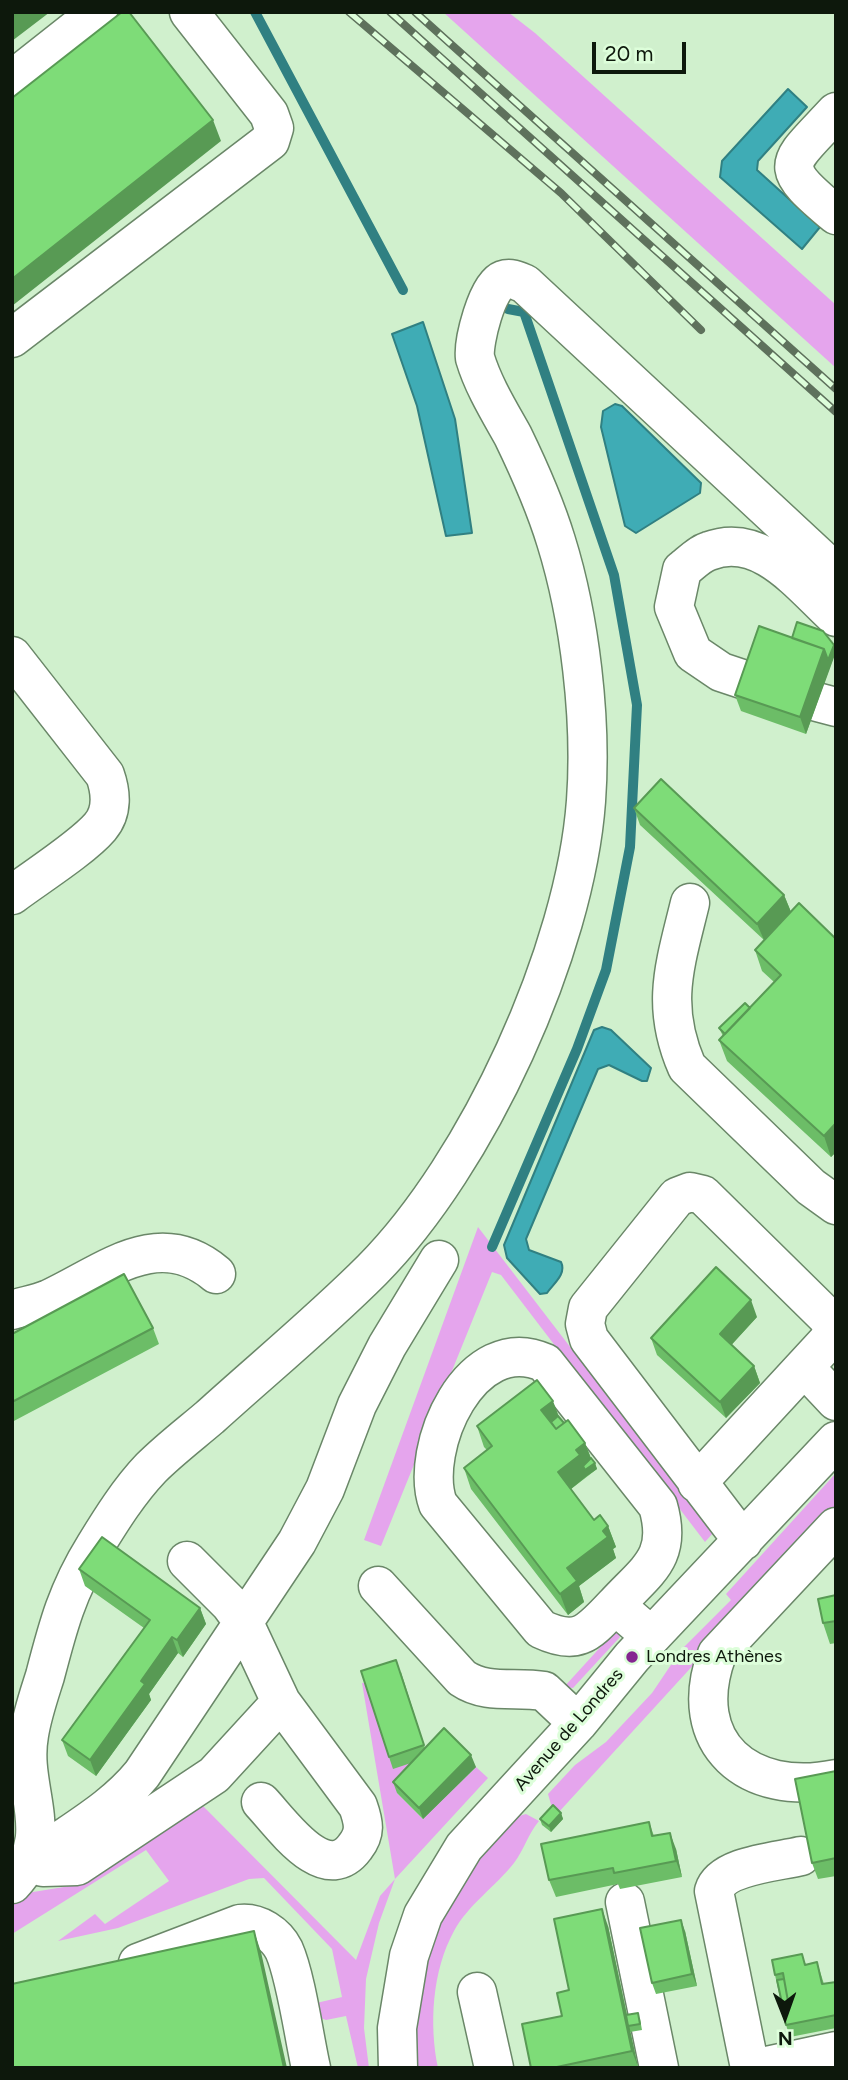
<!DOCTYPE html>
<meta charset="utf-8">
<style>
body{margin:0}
#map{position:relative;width:848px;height:2080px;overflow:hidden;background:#d0f0cd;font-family:Figtree,sans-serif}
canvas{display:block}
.frame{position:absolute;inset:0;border:14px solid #0d180c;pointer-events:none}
.north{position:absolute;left:750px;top:1982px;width:70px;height:70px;-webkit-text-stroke:5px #ddfeda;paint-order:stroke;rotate:179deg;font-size:19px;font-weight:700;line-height:28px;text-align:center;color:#0d180c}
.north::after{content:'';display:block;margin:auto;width:24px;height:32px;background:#0d180c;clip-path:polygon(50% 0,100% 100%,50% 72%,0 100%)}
.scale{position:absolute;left:592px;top:42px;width:94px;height:32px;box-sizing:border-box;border:4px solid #0d180c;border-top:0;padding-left:9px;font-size:21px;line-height:24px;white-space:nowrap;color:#0d180c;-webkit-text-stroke:5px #ddfeda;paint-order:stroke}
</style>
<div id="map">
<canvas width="848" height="2080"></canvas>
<div class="frame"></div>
<div class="north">N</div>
<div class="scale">20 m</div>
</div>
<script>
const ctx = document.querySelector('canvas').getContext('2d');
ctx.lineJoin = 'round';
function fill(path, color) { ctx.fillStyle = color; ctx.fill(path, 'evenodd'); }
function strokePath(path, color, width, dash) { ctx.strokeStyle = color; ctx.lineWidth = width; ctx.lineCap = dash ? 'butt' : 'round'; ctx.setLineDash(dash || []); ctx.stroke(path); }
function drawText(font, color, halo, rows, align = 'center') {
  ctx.font = font + ' Figtree,sans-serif'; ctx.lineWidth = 6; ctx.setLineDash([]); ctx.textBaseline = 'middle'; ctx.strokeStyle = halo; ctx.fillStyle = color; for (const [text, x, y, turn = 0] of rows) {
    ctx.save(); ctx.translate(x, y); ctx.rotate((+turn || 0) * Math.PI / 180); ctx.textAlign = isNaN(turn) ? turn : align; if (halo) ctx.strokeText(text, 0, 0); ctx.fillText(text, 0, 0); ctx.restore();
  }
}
const green = new Path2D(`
 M 443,12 L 508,12 L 535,33 L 836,305 L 836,368 Z
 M 478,1227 L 713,1533 L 705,1542 L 501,1275 L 492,1272 L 381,1546 L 364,1540 Z
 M 836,1473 L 836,1509 L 558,1813 L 552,1808 L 548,1794 L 575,1765 L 606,1742 L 652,1693 L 681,1650 L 731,1600 L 726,1594 Z
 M 616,1630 L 620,1637 L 573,1688 L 564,1687 Z
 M 362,1683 L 366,1683 L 428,1757 L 397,1793 L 423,1819 L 476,1767 L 488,1778 L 395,1879 L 379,1923 L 366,1979 L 364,2028 L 369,2068 L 358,2068 L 346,2016 L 326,2020 L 318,2017 L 312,2004 L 342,1997 L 332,1949 L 264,1878 L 249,1879 L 118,1928 L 58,1941 L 95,1914 L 105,1924 L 169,1881 L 146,1850 L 12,1934 L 12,1901 L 27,1893 L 70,1886 L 201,1804 L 356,1960 L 380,1896 L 395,1879 Z
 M 526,1814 L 539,1821 C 528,1834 524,1850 514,1863 C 496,1886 468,1905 454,1931 C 432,1971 429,2025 438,2068 L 415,2068 C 415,2012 422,1955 448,1905 C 466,1871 494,1843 519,1816 Z`);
const water = new Path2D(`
 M 788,89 L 807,107 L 758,161 L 757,170 L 820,227 L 802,249 L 720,177 L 722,161 Z
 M 423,322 L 455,419 L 472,533 L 446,536 L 417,406 L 392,334 Z
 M 615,404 L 622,406 L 701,483 L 700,493 L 636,533 L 625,526 L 601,427 L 603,411 Z
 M 602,1027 L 611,1030 L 651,1068 L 647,1081 L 642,1081 L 609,1065 L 598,1069 L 526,1239 L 529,1250 L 561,1262 C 567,1274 553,1284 547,1293 L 540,1294 L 507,1258 L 504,1245 L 594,1030 Z`);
const stream = new Path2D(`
 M 255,12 L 403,290
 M 492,1247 L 577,1049 L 606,970 L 630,847 L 637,705 L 614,575 L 524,312 L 508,309`);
const minor = new Path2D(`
 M 12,80 L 98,12
 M 836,112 C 786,166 775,164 836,215
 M 12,338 L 270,141 L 274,128 L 269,114 L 189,12
 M 12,656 L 105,775 C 111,792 113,812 100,827 C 82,848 36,877 12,895
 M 751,682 L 721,672 L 693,653 L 674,607 L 682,570 C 690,564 699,554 709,551 C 761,531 801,585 836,617
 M 817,702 L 836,707
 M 690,903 C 675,965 660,1005 687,1067 L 811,1187 L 836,1205
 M 12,1310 C 24,1306 37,1304 49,1299 C 105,1273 158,1225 216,1274
 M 805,1368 L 836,1401
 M 697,1483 L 828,1341 L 833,1329 L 830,1320 L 703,1195 L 690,1192 L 677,1197 L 588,1308 L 585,1324 L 589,1339 L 743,1541
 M 836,1527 L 717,1654 C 684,1744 749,1797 836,1779
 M 187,1561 L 230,1604 L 244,1623 L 281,1702 L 358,1806 C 364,1823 366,1833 355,1847 C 325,1888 281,1823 261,1802
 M 378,1586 L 462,1678 C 487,1695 515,1686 544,1691 L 578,1723
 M 615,1605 C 589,1632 579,1647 541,1629 L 438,1504 C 418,1449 471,1329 545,1363 L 658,1506 C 673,1558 647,1570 615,1605 L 651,1636
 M 281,1702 L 214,1775 L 77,1866 L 43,1867 L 29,1863 C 68,1833 111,1812 142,1774 L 297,1542 L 325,1489 L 357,1405 L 387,1346 L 439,1260
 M 12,1884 C 59,1835 19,1790 29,1735 C 32,1715 39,1695 45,1676 C 58,1626 67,1591 95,1546 C 111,1520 129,1491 151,1468 C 169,1450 190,1434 210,1417 C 264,1368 320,1322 372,1270 C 478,1163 575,951 586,801 C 592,720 580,618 556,541 C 545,505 529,469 513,436 C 499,411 483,385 475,358 C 473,342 487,286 503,280 C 511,277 518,281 525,284 L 836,573
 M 625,1902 L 659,2068
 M 138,1963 L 240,1924 C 258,1922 276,1934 284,1950 C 296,1977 304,2037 311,2068
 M 477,1992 L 494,2068
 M 398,2068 L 397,2028 L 409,1956 L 423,1915 L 464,1847 L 578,1723 L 632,1657 L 836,1441
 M 750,2068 L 714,1891 C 722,1865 777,1862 801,1856
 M 757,2068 L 836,2051`);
const rail = new Path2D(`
 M 349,12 L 561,193 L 701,330
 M 390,12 L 836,412
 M 415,12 L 836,389`);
const wall = new Path2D(`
 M 792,638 L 834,645 L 836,650 L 806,734 L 741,711 L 735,695 Z
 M 634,808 L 784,895 L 791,912 L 764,940 L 640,825 Z
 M 836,939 L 836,1152 L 831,1157 L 727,1061 L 719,1040 L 723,1036 L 719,1028 L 750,1008 L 774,982 L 762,971 L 755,950 Z
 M 757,1317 L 731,1345 L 754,1366 L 760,1383 L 726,1418 L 657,1355 L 651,1338 Z
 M 153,1328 L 159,1344 L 12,1422 L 12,1334 Z
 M 558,1416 L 564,1423 L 585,1443 L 591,1458 L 595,1463 L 597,1469 L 571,1489 L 594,1520 L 608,1526 L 616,1547 L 613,1549 L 616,1558 L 579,1586 L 584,1602 L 568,1615 L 471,1489 L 464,1468 L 487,1450 L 484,1447 L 477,1426 Z
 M 79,1569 L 200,1608 L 206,1624 L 183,1657 L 178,1653 L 149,1694 L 151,1700 L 96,1776 L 68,1756 L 62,1740 L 144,1628 L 85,1586 Z
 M 836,1595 L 836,1643 L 830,1644 L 823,1623 Z
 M 401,1672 L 425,1748 L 476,1767 L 423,1819 L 397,1793 L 393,1782 L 411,1763 L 393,1769 L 389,1757 Z
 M 836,1771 L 836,1876 L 818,1879 L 812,1863 Z
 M 561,1813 L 563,1819 L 551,1832 L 542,1825 L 540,1819 Z
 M 649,1822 L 654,1836 L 676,1849 L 682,1877 L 620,1889 L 618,1884 L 556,1897 L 549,1880 Z
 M 608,1926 L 627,2015 L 640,2019 L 642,2030 L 630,2032 L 638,2067 L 531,2068 L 562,2016 L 569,1990 Z
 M 685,1931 L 697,1986 L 656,1994 L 652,1983 Z
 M 817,1962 L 824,1984 L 836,1982 L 836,2028 L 790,2037 L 786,2025 L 775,1975 Z`);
const shadedWall = new Path2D(`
 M 15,12 L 50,12 L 12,41 L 12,14 Z
 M 213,120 L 221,141 L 12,306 L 12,279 Z
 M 834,645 L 836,652 L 806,734 L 800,717 L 824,649 Z
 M 784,895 L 791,912 L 764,940 L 757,924 Z
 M 836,1123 L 836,1152 L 831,1157 L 824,1136 Z
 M 751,1300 L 757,1317 L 726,1351 L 720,1334 Z
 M 754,1366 L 760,1383 L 726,1418 L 720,1402 Z
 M 553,1401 L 561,1422 L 550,1430 L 541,1410 Z
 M 585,1443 L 593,1464 L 585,1470 L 587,1476 L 566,1493 L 558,1472 L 576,1450 Z
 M 595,1463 L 597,1469 L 587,1476 L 585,1470 Z
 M 608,1526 L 616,1547 L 613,1549 L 616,1558 L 579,1586 L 584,1602 L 568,1615 L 560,1594 L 567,1568 Z
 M 200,1608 L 206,1624 L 183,1657 L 177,1640 Z
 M 172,1637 L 178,1653 L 149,1694 L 151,1700 L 96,1776 L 90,1760 L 141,1681 Z
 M 471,1755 L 476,1767 L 423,1819 L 419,1808 Z
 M 561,1813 L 563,1819 L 551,1832 L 549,1826 Z
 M 670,1833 L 676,1849 L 682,1877 L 676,1861 Z
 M 602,1909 L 608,1926 L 638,2067 L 632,2051 Z
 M 681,1920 L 685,1931 L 697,1986 L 692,1974 Z
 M 254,1931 L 261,1952 L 287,2068 L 284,2068 Z`);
const building = new Path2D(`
 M 122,12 L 129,12 L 213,120 L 12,279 L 12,98 Z
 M 797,622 L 823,631 L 834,645 L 828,660 L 824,649 L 792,638 Z
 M 759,626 L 824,649 L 800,717 L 735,695 Z
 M 661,779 L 784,895 L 757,924 L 634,808 Z
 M 799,903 L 836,939 L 836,1123 L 824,1136 L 719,1040 L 781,975 L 755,950 Z
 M 745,1003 L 750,1008 L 725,1034 L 719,1028 Z
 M 716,1267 L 751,1300 L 720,1334 L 754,1366 L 720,1402 L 651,1338 Z
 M 124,1274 L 153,1328 L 12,1402 L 12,1334 Z
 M 537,1380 L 553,1401 L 541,1410 L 556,1429 L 568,1420 L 585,1443 L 576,1450 L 580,1455 L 558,1472 L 594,1520 L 600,1515 L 608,1526 L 603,1531 L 608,1537 L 567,1568 L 577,1581 L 560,1594 L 464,1468 L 492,1446 L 477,1426 Z
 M 558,1416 L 564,1423 L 556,1429 L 551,1422 Z
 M 591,1458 L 595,1463 L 585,1470 L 583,1466 Z
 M 102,1537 L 200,1608 L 177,1640 L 172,1637 L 141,1681 L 145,1684 L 90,1760 L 62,1740 L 150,1620 L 79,1569 Z
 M 836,1595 L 836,1621 L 823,1623 L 818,1599 Z
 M 396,1660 L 424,1745 L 389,1757 L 361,1671 Z
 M 444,1728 L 471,1755 L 419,1808 L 393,1782 Z
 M 836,1771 L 836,1858 L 812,1863 L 795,1779 Z
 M 553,1805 L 561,1813 L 549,1826 L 540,1819 Z
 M 649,1822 L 652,1836 L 670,1833 L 676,1861 L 614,1873 L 613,1868 L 549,1880 L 541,1844 Z
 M 602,1909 L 632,2051 L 552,2068 L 531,2068 L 522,2024 L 562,2016 L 557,1993 L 569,1990 L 554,1919 Z
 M 681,1920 L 692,1974 L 652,1983 L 640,1928 Z
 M 254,1931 L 284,2068 L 12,2068 L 12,1984 Z
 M 802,1954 L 805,1965 L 817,1962 L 822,1984 L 836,1982 L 836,2015 L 786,2025 L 782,2009 L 789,2007 L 783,1973 L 775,1975 L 772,1960 Z
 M 784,1979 L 789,2007 L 783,2008 L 777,1980 Z
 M 638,2013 L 640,2024 L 628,2026 L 626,2015 Z`);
const markers = [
 [632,1657,7,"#842590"]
];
const poiNames = [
 ["Londres Athènes",646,1657]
];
const streetNames = [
 ["Avenue de Londres",569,1730,-49]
];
fill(green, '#e5a5ed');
fill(water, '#3facb5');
strokePath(water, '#308082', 2);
strokePath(stream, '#308082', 10);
strokePath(minor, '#6a8768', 41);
strokePath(minor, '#fff', 38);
strokePath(rail, '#5e715c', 8);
strokePath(rail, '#ddfeda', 5, [16]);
fill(wall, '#6cbd67');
fill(shadedWall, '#589a54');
fill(building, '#7edc78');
strokePath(building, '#589a54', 2);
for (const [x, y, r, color] of markers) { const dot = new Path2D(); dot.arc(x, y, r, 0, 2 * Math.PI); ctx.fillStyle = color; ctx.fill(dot); strokePath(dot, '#ddfeda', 2.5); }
drawText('18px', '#0d180c', '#ddfeda', poiNames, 'left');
drawText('18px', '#0d180c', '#ddfeda', streetNames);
</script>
